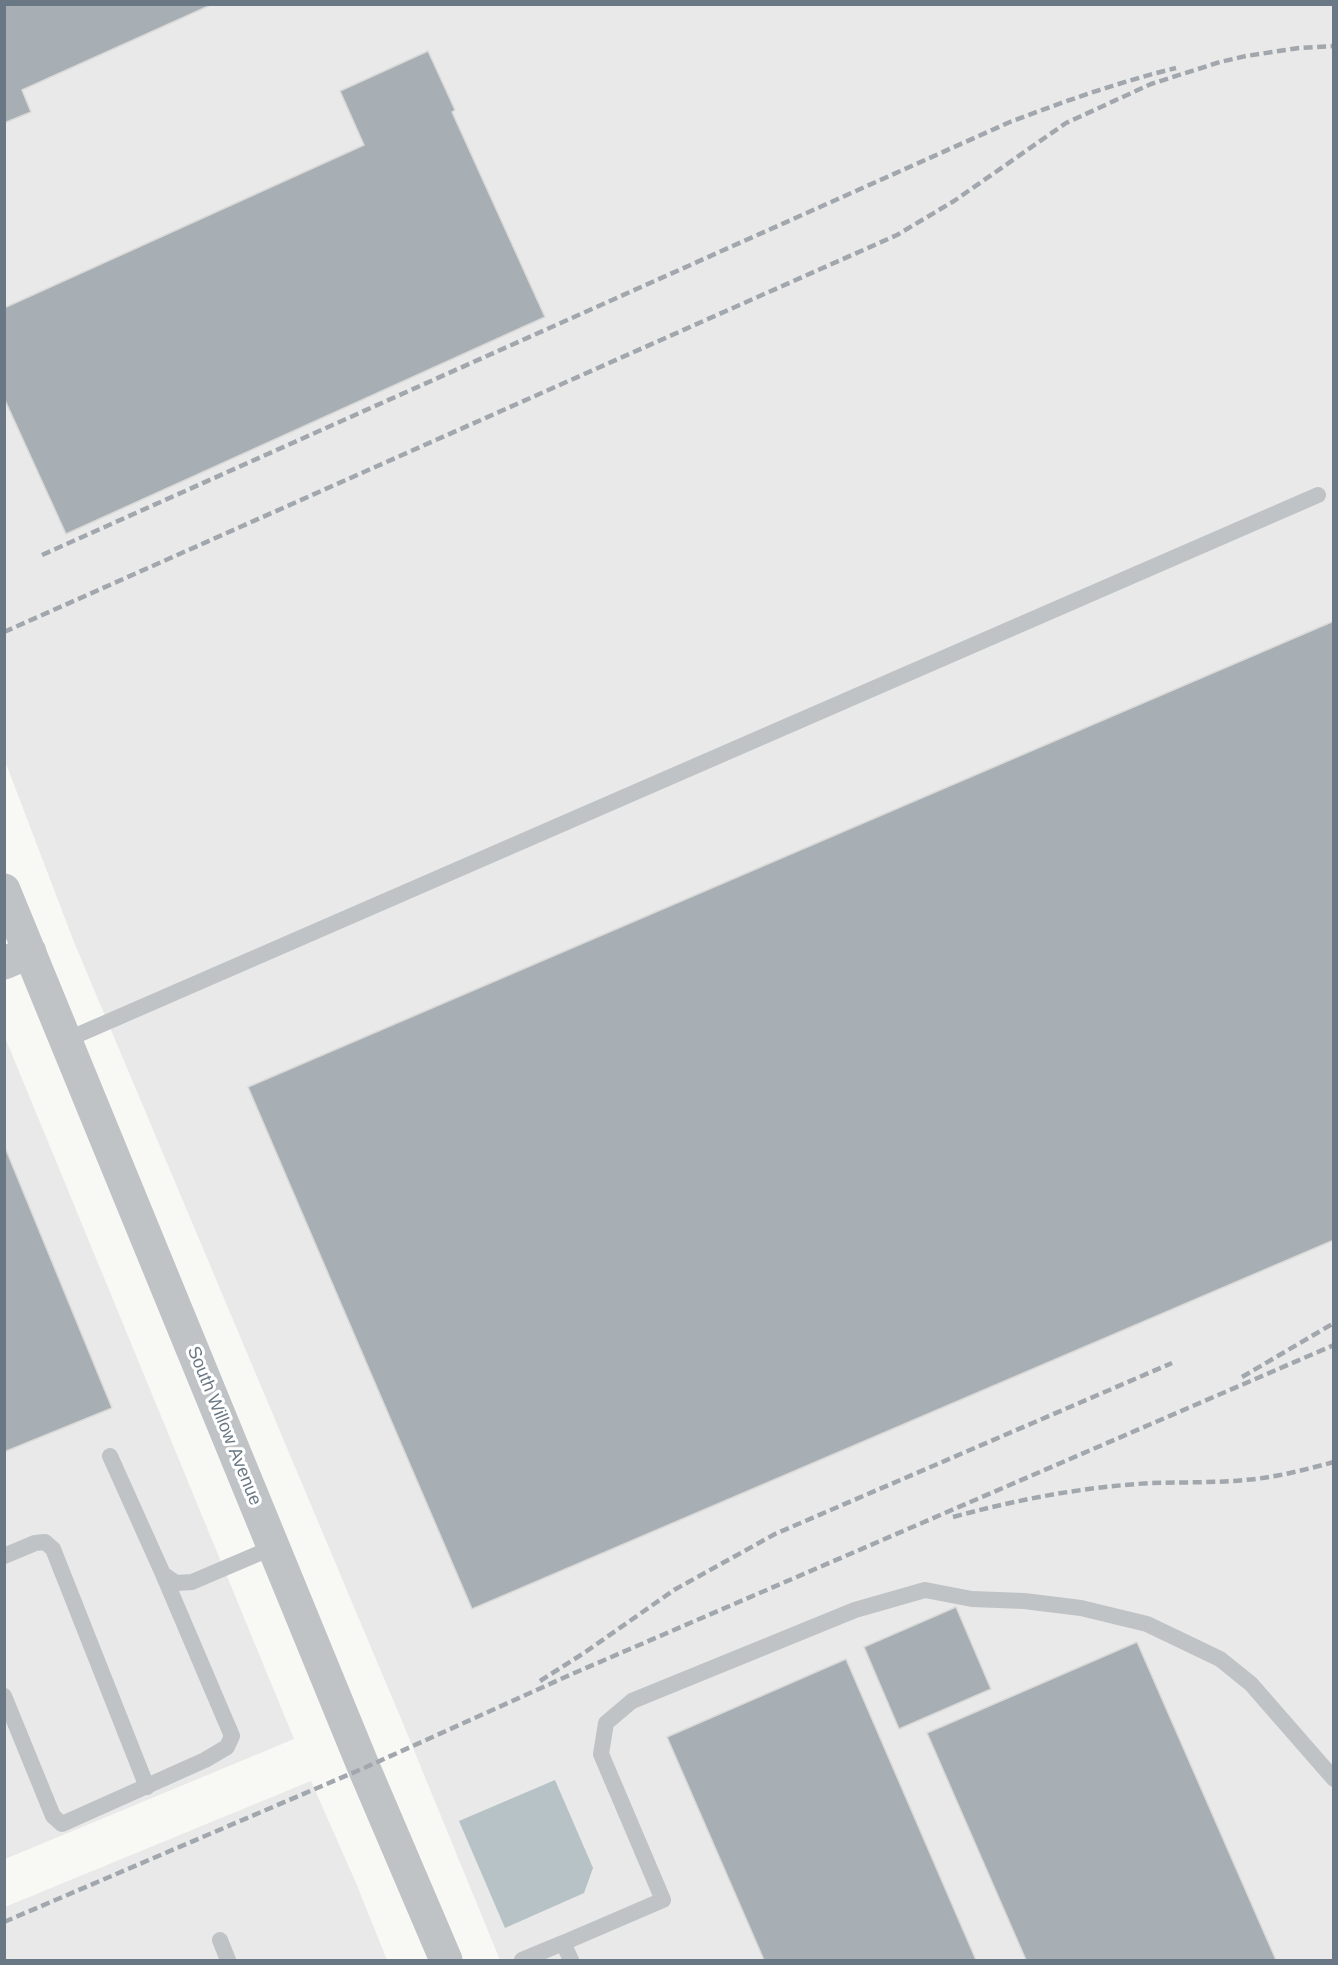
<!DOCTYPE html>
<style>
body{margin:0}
#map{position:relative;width:1338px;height:1965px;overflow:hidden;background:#f8f8f5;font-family:Helvetica,sans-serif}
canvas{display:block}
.frame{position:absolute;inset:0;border:6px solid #697884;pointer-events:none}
</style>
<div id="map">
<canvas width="1338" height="1965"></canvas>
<div class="frame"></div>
</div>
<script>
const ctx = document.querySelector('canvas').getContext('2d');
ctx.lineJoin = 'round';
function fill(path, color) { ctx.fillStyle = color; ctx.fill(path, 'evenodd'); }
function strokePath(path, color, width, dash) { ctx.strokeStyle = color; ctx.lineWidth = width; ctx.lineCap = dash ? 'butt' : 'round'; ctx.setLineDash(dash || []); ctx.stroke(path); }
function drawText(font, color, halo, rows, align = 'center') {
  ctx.font = font + ' Helvetica,sans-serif'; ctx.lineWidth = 6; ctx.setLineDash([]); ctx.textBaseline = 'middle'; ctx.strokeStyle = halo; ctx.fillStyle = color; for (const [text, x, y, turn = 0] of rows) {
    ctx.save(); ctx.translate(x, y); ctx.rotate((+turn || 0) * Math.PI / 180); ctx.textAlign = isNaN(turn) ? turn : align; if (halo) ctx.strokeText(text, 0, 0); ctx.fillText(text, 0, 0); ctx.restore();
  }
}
const built = new Path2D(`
 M 5,5 L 1333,5 L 1333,1960 L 500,1960 L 402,1721 L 74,942 L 5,761 Z
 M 4,1035 L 294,1739 L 5,1859 L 4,1859 Z
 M 311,1781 L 356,1883 L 387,1960 L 5,1960 L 5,1907 Z`);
const water = new Path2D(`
 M 555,1780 L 593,1868 L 584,1893 L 505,1928 L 459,1821 Z`);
const building = new Path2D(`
 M 4,4 L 213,4 L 22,90 L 31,112 L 4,123 Z
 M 428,51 L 455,110 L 452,112 L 545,317 L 66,534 L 4,398 L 4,308 L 364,145 L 340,91 Z
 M 1334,621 L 1334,1240 L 472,1609 L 248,1087 Z
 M 4,1145 L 112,1408 L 4,1452 Z
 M 956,1607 L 991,1689 L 899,1729 L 864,1647 Z
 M 1137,1642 L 1276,1960 L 1026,1960 L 927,1733 Z
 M 846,1659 L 976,1960 L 764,1960 L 667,1737 Z`);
const service = new Path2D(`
 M 66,1040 L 1318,495
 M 110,1456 L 163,1574 L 176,1583 L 192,1582 L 274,1547
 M 4,1556 L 35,1543 L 45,1542 L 53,1549 L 147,1787
 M 4,1696 L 53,1816 L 62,1824 L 205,1760 L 227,1747 L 232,1736 L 163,1574
 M 220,1940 L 228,1960
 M 563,1943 L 663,1900 L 601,1754 L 606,1723 L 632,1701 L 855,1610 L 925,1590 L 972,1599 L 1024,1601 L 1081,1608 L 1147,1624 L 1220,1659 L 1251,1684 L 1334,1779
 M 522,1960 L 563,1943 L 571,1960`);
const minor = new Path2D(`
 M 4,890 L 364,1768 L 446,1960
 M 4,963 L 30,952`);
const rail = new Path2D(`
 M 42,555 L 1010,122 C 1065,101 1119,82 1176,68
 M 4,632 L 897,235 L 954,201 L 1066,123 L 1151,84 L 1220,62 L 1246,56 L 1299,48 L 1334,46
 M 1242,1377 L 1334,1323
 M 953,1517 C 1020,1499 1082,1487 1152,1483 C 1182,1482 1213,1483 1244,1480 C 1274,1478 1304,1470 1334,1462
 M 540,1681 L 584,1653 L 674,1590 L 775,1534 L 1172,1363
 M 4,1922 L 364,1768 L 572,1674 L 1334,1345`);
const streetNames = [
 ["South Willow Avenue",224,1426,68]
];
fill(built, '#e8e9e8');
fill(water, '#b6c2c5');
fill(building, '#a7aeb4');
strokePath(building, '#d9d9d8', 1.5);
strokePath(service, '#bfc3c6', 16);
strokePath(minor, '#bfc3c6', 33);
strokePath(rail, '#a1a7ac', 4.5, [9, 4.5]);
drawText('18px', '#697884', '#fff', streetNames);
</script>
